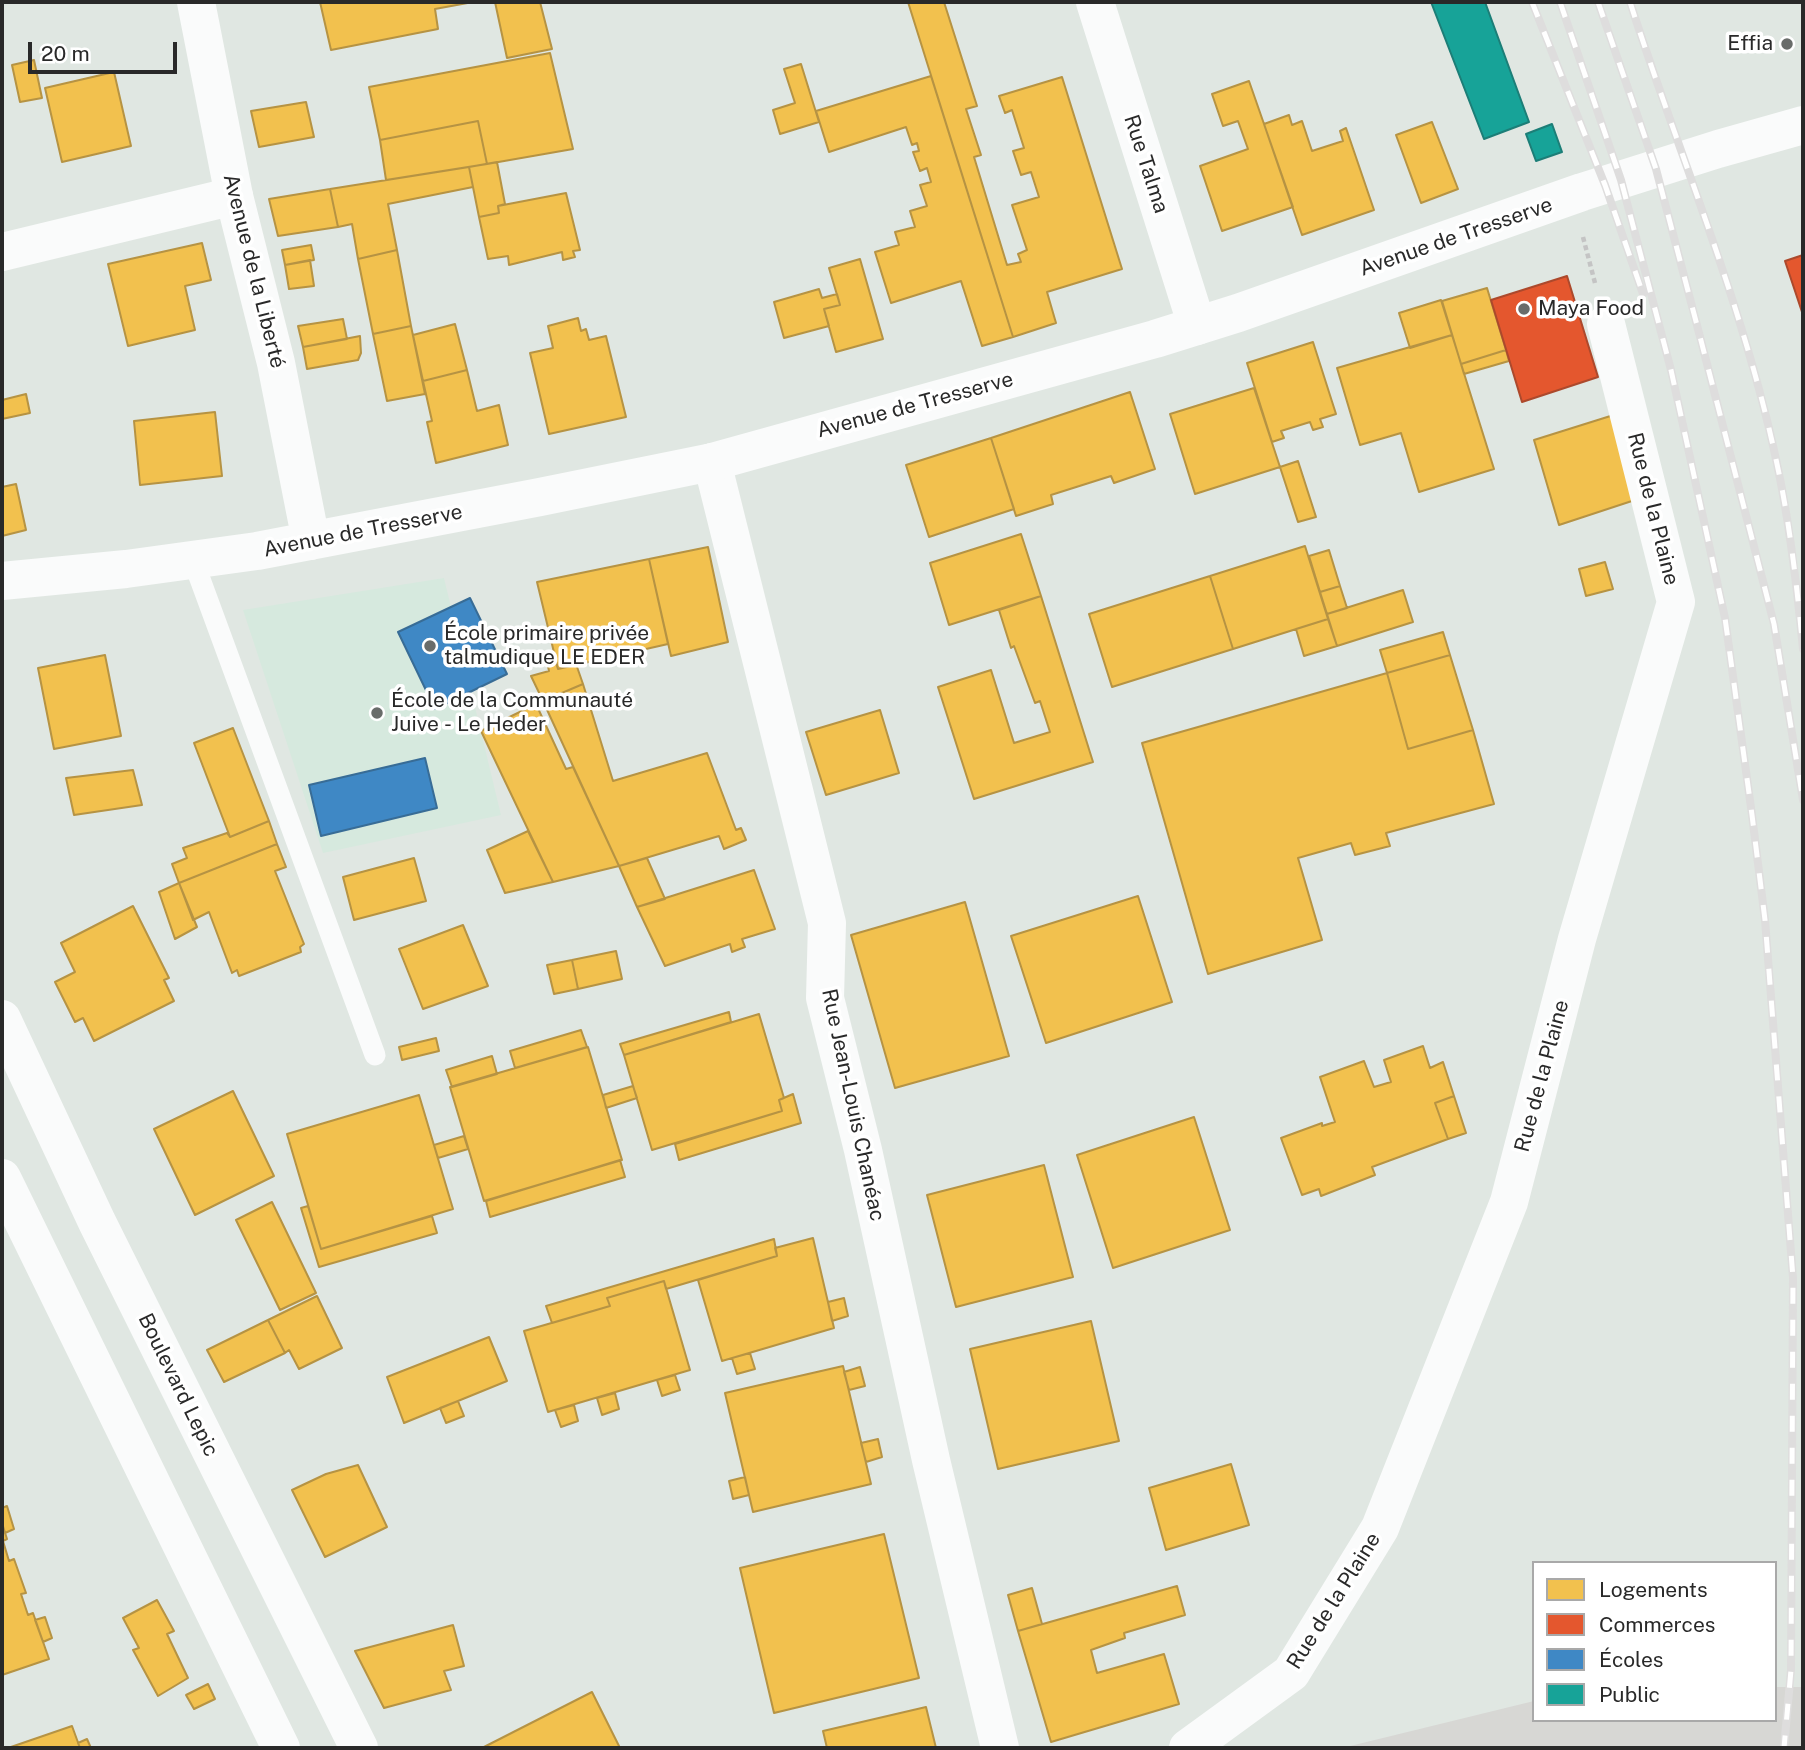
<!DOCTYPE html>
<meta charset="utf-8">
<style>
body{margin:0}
#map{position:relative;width:1805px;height:1750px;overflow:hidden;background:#e0e7e2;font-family:"Public Sans",sans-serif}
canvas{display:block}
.frame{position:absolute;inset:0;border:4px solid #292929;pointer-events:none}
.legend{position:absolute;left:1532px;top:1561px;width:245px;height:161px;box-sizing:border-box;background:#fff;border:2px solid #a9a9a9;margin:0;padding:9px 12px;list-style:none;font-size:21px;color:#292929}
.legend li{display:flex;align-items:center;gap:14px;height:35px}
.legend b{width:35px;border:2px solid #a9a9a9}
.scale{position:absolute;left:28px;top:42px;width:149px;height:32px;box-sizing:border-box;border:4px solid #292929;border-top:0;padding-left:9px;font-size:21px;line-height:24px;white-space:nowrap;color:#292929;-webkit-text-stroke:5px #fff;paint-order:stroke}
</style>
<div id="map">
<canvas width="1805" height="1750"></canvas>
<div class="frame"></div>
<ul class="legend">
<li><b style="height:19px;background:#f2c14e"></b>Logements</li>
<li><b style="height:19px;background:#e4572e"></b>Commerces</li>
<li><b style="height:19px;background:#3f88c5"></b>Écoles</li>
<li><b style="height:19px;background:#17a398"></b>Public</li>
</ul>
<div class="scale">20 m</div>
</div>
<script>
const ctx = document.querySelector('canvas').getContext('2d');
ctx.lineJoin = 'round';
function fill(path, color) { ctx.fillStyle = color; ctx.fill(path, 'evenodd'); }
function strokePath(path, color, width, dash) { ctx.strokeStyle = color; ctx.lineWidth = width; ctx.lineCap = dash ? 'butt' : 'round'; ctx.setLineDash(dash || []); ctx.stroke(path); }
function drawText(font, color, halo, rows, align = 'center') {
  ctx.font = font + ' "Public Sans",sans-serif'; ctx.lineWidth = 7; ctx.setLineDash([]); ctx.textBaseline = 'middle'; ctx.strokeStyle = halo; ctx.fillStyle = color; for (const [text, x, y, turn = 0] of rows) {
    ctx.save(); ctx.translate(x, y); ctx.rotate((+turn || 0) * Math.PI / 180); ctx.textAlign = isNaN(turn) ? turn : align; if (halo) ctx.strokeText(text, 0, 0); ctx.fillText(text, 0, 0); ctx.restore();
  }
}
const industrial = new Path2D(`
 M 1775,1687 L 1803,1687 L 1803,1748 L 1342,1748 L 1534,1701 L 1534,1720 L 1775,1720 Z`);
const education = new Path2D(`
 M 444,578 L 501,815 L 323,853 L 243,610 Z`);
const homes = new Path2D(`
 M 320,2 L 473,2 L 435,9 L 438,29 L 331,50 Z
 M 495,2 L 540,2 L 552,49 L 507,58 Z
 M 908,2 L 944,2 L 977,106 L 966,109 L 981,155 L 974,157 L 1007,265 L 1021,262 L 1018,254 L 1027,250 L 1012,205 L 1039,197 L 1031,172 L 1021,175 L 1013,151 L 1024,148 L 1012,110 L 1005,113 L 999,96 L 1062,77 L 1122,269 L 1047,292 L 1056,323 L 1013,337 Z
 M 550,53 L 573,149 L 487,164 L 478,121 L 380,140 L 369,87 Z
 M 34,60 L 42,98 L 20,102 L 12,65 Z
 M 801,64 L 819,122 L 780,134 L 773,110 L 795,103 L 784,69 Z
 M 114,72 L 131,146 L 62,162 L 45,88 Z
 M 931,76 L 1013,337 L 982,346 L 961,281 L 891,303 L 875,252 L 899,245 L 895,232 L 915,227 L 910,211 L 927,206 L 920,185 L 931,182 L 927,168 L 920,171 L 913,152 L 919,151 L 917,143 L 912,145 L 906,127 L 829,152 L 816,111 Z
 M 1249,81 L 1293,207 L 1222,231 L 1200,166 L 1248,149 L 1238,121 L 1223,126 L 1212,94 Z
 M 306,102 L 314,137 L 259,147 L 251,111 Z
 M 1289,115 L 1292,125 L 1302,121 L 1312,151 L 1343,141 L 1340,131 L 1346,128 L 1374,210 L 1302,235 L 1264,124 Z
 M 478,121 L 487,164 L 386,180 L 380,140 Z
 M 1432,122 L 1458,189 L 1421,203 L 1396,135 Z
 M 497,162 L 505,204 L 498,206 L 499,213 L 479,217 L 469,167 Z
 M 469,167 L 473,187 L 388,204 L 397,250 L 358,259 L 352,224 L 338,227 L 330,189 Z
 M 330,189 L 338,227 L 278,236 L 269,199 Z
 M 566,193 L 580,250 L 573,251 L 575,257 L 563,260 L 562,252 L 509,265 L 508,256 L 488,259 L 479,217 L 499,213 L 498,206 Z
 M 202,243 L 211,280 L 185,286 L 195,330 L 128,346 L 108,264 Z
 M 311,245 L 314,260 L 285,265 L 282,250 Z
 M 397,250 L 411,326 L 373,334 L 358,259 Z
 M 860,259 L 883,339 L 836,352 L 824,309 L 840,305 L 829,268 Z
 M 310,260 L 314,286 L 289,289 L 285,265 Z
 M 1487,288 L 1506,350 L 1461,364 L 1442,301 Z
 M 819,289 L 822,298 L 837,294 L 840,305 L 824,309 L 829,326 L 784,338 L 774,302 Z
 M 1441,300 L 1452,335 L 1410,348 L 1399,313 Z
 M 578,318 L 581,331 L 586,329 L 589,340 L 606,336 L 626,417 L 549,434 L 530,353 L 553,348 L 548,326 Z
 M 343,319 L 347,339 L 303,347 L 298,326 Z
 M 455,324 L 467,370 L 423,381 L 413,335 Z
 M 411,326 L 425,394 L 387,401 L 373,334 Z
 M 1452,335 L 1494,469 L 1419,492 L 1401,433 L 1360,445 L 1337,368 Z
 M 360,336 L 361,353 L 358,360 L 307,369 L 303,347 Z
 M 1313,342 L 1336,414 L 1320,419 L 1323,427 L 1313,430 L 1310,422 L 1281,431 L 1284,438 L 1272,442 L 1247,363 Z
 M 1506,350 L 1509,361 L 1464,374 L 1461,364 Z
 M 467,370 L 477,411 L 499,405 L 508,445 L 436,463 L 427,422 L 432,421 L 423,381 Z
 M 1254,388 L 1280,467 L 1195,494 L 1170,414 Z
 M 1130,392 L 1155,469 L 1114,483 L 1111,476 L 1051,495 L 1053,504 L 1016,516 L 991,438 Z
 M 26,394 L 30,413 L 2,419 L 2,400 Z
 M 215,412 L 222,476 L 140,485 L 134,421 Z
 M 1620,413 L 1641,498 L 1559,525 L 1534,440 Z
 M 991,438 L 1014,509 L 929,537 L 906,465 Z
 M 1298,461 L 1316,517 L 1298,522 L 1280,467 Z
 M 16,484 L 26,530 L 2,536 L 2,487 Z
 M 1021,534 L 1041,596 L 949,625 L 930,563 Z
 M 1305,546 L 1328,619 L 1233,649 L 1210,576 Z
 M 708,547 L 728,642 L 671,656 L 649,559 Z
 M 1329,550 L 1340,586 L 1320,592 L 1309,556 Z
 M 649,559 L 668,644 L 558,669 L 537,582 Z
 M 1605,562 L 1613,589 L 1586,596 L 1579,569 Z
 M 1210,576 L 1233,649 L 1112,687 L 1089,614 Z
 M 1340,586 L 1347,608 L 1327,614 L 1320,592 Z
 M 1403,590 L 1413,622 L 1337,646 L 1327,614 Z
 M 1041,596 L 1093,762 L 974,799 L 938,687 L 991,670 L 1014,743 L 1050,732 L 1040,701 L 1035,703 L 1014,646 L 1011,648 L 999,610 Z
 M 1328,619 L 1337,646 L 1304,656 L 1296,629 Z
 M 1443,632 L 1450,655 L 1387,673 L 1380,650 Z
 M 105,655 L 121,736 L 54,749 L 38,668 Z
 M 1450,655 L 1473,730 L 1408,749 L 1387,673 Z
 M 555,660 L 558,669 L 576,664 L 583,684 L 543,701 L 531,676 L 549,671 L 547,662 Z
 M 1387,673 L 1408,749 L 1473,730 L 1494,804 L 1386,833 L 1390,846 L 1355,855 L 1351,843 L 1298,858 L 1322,940 L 1208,974 L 1142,743 Z
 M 583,684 L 613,781 L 707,753 L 736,830 L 741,828 L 746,840 L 724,849 L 719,836 L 619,866 L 543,701 Z
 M 536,704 L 566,769 L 573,767 L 619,866 L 553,882 L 481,731 Z
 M 880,710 L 899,773 L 826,795 L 806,732 Z
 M 233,728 L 269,821 L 230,837 L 194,743 Z
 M 133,770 L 142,805 L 74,815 L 66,778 Z
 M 269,821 L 277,844 L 179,883 L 172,864 L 187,858 L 183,848 L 227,833 L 230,837 Z
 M 528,831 L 553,882 L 505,893 L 487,850 Z
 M 277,844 L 286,867 L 275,871 L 304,944 L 300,947 L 301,952 L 239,976 L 237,970 L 232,973 L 209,912 L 193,920 L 179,883 Z
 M 414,858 L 426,901 L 354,920 L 343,877 Z
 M 647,858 L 665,899 L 637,907 L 619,866 Z
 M 754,870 L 775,929 L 742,939 L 745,947 L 732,952 L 730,944 L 665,966 L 637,907 Z
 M 179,883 L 197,927 L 175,939 L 159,892 Z
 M 1138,896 L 1172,1002 L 1046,1043 L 1011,936 Z
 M 965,902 L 1009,1056 L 895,1088 L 851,935 Z
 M 133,906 L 169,978 L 164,980 L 174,1001 L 94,1041 L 83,1018 L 75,1022 L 55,982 L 75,972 L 61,943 Z
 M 463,925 L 488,986 L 423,1009 L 399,949 Z
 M 616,951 L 622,979 L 578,989 L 572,960 Z
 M 572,960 L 578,989 L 554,994 L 547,965 Z
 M 729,1012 L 731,1022 L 624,1055 L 620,1044 Z
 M 759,1014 L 784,1098 L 779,1100 L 782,1111 L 652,1150 L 624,1055 Z
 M 581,1030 L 587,1047 L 515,1068 L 510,1051 Z
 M 436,1038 L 439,1051 L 402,1060 L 399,1047 Z
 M 1423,1046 L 1430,1068 L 1443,1062 L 1454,1096 L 1435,1103 L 1448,1139 L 1372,1167 L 1375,1175 L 1321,1196 L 1319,1189 L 1302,1195 L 1281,1138 L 1322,1123 L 1322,1126 L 1335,1122 L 1320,1077 L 1364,1061 L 1374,1087 L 1391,1082 L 1384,1060 Z
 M 588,1047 L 622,1160 L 484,1201 L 450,1087 Z
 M 492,1056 L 497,1074 L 452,1087 L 446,1070 Z
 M 633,1086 L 637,1098 L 606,1108 L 603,1095 Z
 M 233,1091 L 274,1176 L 195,1215 L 154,1129 Z
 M 793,1094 L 801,1123 L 679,1160 L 675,1144 L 782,1111 L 779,1100 Z
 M 419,1095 L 453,1209 L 321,1249 L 287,1134 Z
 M 1454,1096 L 1466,1133 L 1448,1139 L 1435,1103 Z
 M 1194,1117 L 1230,1230 L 1113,1268 L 1077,1155 Z
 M 464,1136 L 468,1149 L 438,1158 L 434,1145 Z
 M 620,1160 L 625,1177 L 490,1217 L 486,1201 Z
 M 1044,1165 L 1073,1277 L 956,1307 L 927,1195 Z
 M 272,1202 L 316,1293 L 280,1310 L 236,1220 Z
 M 308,1206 L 321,1249 L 432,1216 L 437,1233 L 319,1267 L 301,1208 Z
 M 813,1238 L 834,1328 L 722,1361 L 698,1280 L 777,1256 L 775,1248 Z
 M 774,1239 L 777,1256 L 666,1289 L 664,1281 L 607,1298 L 610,1306 L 552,1323 L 546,1306 Z
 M 664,1281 L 690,1370 L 548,1412 L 524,1331 L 610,1306 L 607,1298 Z
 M 317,1296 L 342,1348 L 299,1369 L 289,1350 L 285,1353 L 268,1320 Z
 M 844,1298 L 848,1316 L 832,1321 L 828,1302 Z
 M 268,1320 L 285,1353 L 224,1382 L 207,1350 Z
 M 1091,1321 L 1119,1441 L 998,1469 L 970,1349 Z
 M 489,1337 L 507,1381 L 404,1423 L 387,1377 Z
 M 750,1353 L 755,1369 L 737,1374 L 732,1358 Z
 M 843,1366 L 871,1484 L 753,1512 L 725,1393 Z
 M 860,1367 L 865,1386 L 849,1390 L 844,1372 Z
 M 675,1375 L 680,1390 L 662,1396 L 657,1380 Z
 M 615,1393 L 619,1409 L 602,1415 L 597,1398 Z
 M 458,1401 L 464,1416 L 446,1423 L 440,1408 Z
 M 574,1405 L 578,1421 L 561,1427 L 555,1410 Z
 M 878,1439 L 882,1457 L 866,1462 L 861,1443 Z
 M 1231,1464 L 1249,1525 L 1166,1550 L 1149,1488 Z
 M 358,1465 L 387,1527 L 325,1557 L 292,1490 L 326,1474 Z
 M 745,1477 L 749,1495 L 733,1499 L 729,1481 Z
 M 7,1506 L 14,1529 L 5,1533 L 2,1523 L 2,1508 Z
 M 2,1523 L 7,1539 L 3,1541 L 9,1561 L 14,1559 L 26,1593 L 21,1594 L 28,1615 L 33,1613 L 49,1659 L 2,1675 Z
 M 884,1534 L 919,1678 L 774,1713 L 740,1568 Z
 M 1177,1586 L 1185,1615 L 1124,1633 L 1125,1638 L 1091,1650 L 1097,1673 L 1164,1654 L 1179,1704 L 1051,1742 L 1018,1631 Z
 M 1032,1588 L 1042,1624 L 1018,1631 L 1008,1595 Z
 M 157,1600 L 174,1631 L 167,1634 L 188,1678 L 158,1696 L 133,1650 L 139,1648 L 123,1618 Z
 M 45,1617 L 52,1638 L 43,1642 L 35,1620 Z
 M 453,1625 L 464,1666 L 444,1671 L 451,1690 L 384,1708 L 355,1651 Z
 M 208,1684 L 215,1699 L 194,1709 L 186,1695 Z
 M 592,1692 L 620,1748 L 482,1748 Z
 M 926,1707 L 936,1748 L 827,1748 L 823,1731 Z
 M 72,1726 L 80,1748 L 8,1748 Z
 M 87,1739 L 91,1748 L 80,1748 L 78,1743 Z`);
const shops = new Path2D(`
 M 1803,255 L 1803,315 L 1785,261 Z
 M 1567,276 L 1598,377 L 1522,402 L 1491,300 Z`);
const schools = new Path2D(`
 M 470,598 L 507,674 L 435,709 L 398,632 Z
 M 425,758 L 437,808 L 321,836 L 309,785 Z`);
const public = new Path2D(`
 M 1431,2 L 1485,2 L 1529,122 L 1484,139 Z
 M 1552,124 L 1562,152 L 1536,161 L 1526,134 Z`);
const path = new Path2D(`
 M 1583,237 L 1595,283`);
const lane = new Path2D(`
 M 193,560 L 375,1055`);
const street = new Path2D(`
 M 1095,2 L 1197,326
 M 2,252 L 234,196
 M 712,462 L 827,923 L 825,998 L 863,1150 L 931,1460 L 1000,1748
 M 2,1019 L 97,1222 L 359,1748
 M 1188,1748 L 1291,1673 L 1380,1528 L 1509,1202 L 1577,939 L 1676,602 L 1606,324`);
const secondary = new Path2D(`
 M 196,2 L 234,196 L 276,363 L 311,541
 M 2,581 L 126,569 L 257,551 L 540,497 L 712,462 L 1155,339 L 1238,313 L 1582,192 L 1718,149 L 1803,125
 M 2,1178 L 281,1748`);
const rail = new Path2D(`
 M 1532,2 L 1605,185 L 1643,294
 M 1560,2 L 1621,180 L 1671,370 L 1725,618 L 1752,815 L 1765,920 L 1793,1278 L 1791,1670 L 1784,1748
 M 1598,2 L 1656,169 L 1698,329 L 1774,624 L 1803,800
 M 1630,2 C 1679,155 1744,306 1777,464 C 1790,524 1797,587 1803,649`);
const markers = [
 [1787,44,7,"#696c6a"],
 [1524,309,7,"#696c6a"],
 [430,646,7,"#696c6a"],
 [377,713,7,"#696c6a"]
];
const poiNames = [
 ["Effia",1773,44,"right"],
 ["Maya Food",1538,309],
 ["École primaire privée",444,634],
 ["talmudique LE EDER",444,658],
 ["École de la Communauté",391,701],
 ["Juive - Le Heder",391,725]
];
const streetNames = [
 ["Rue Talma",1146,164,72],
 ["Avenue de Tresserve",1456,237,-19],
 ["Avenue de la Liberté",254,271,76],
 ["Avenue de Tresserve",915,405,-15],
 ["Rue de la Plaine",1653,509,76],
 ["Avenue de Tresserve",363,531,-11],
 ["Rue de la Plaine",1542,1076,-75],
 ["Rue Jean-Louis Chanéac",853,1105,78],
 ["Boulevard Lepic",178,1385,64],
 ["Rue de la Plaine",1334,1601,-58]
];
fill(industrial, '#d7d7d4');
fill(education, '#d6e9de');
fill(homes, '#f2c14e');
strokePath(homes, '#b69343', 2);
fill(shops, '#e4572e');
strokePath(shops, '#ac492c', 2);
fill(schools, '#3f88c5');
strokePath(schools, '#386c96', 2);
fill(public, '#17a398');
strokePath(public, '#1c7e77', 2);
strokePath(path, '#c4c4c4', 4.5, [5, 3.5]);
strokePath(lane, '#fafbfb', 21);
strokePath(street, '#fafbfb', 38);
strokePath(secondary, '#fafbfb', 38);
strokePath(rail, '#dedddd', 8);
strokePath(rail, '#fff', 5, [16]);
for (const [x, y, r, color] of markers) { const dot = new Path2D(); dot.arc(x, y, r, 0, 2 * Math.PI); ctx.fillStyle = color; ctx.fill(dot); strokePath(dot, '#fff', 2.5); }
drawText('21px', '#292929', '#fff', poiNames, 'left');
drawText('21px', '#292929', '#fff', streetNames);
</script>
